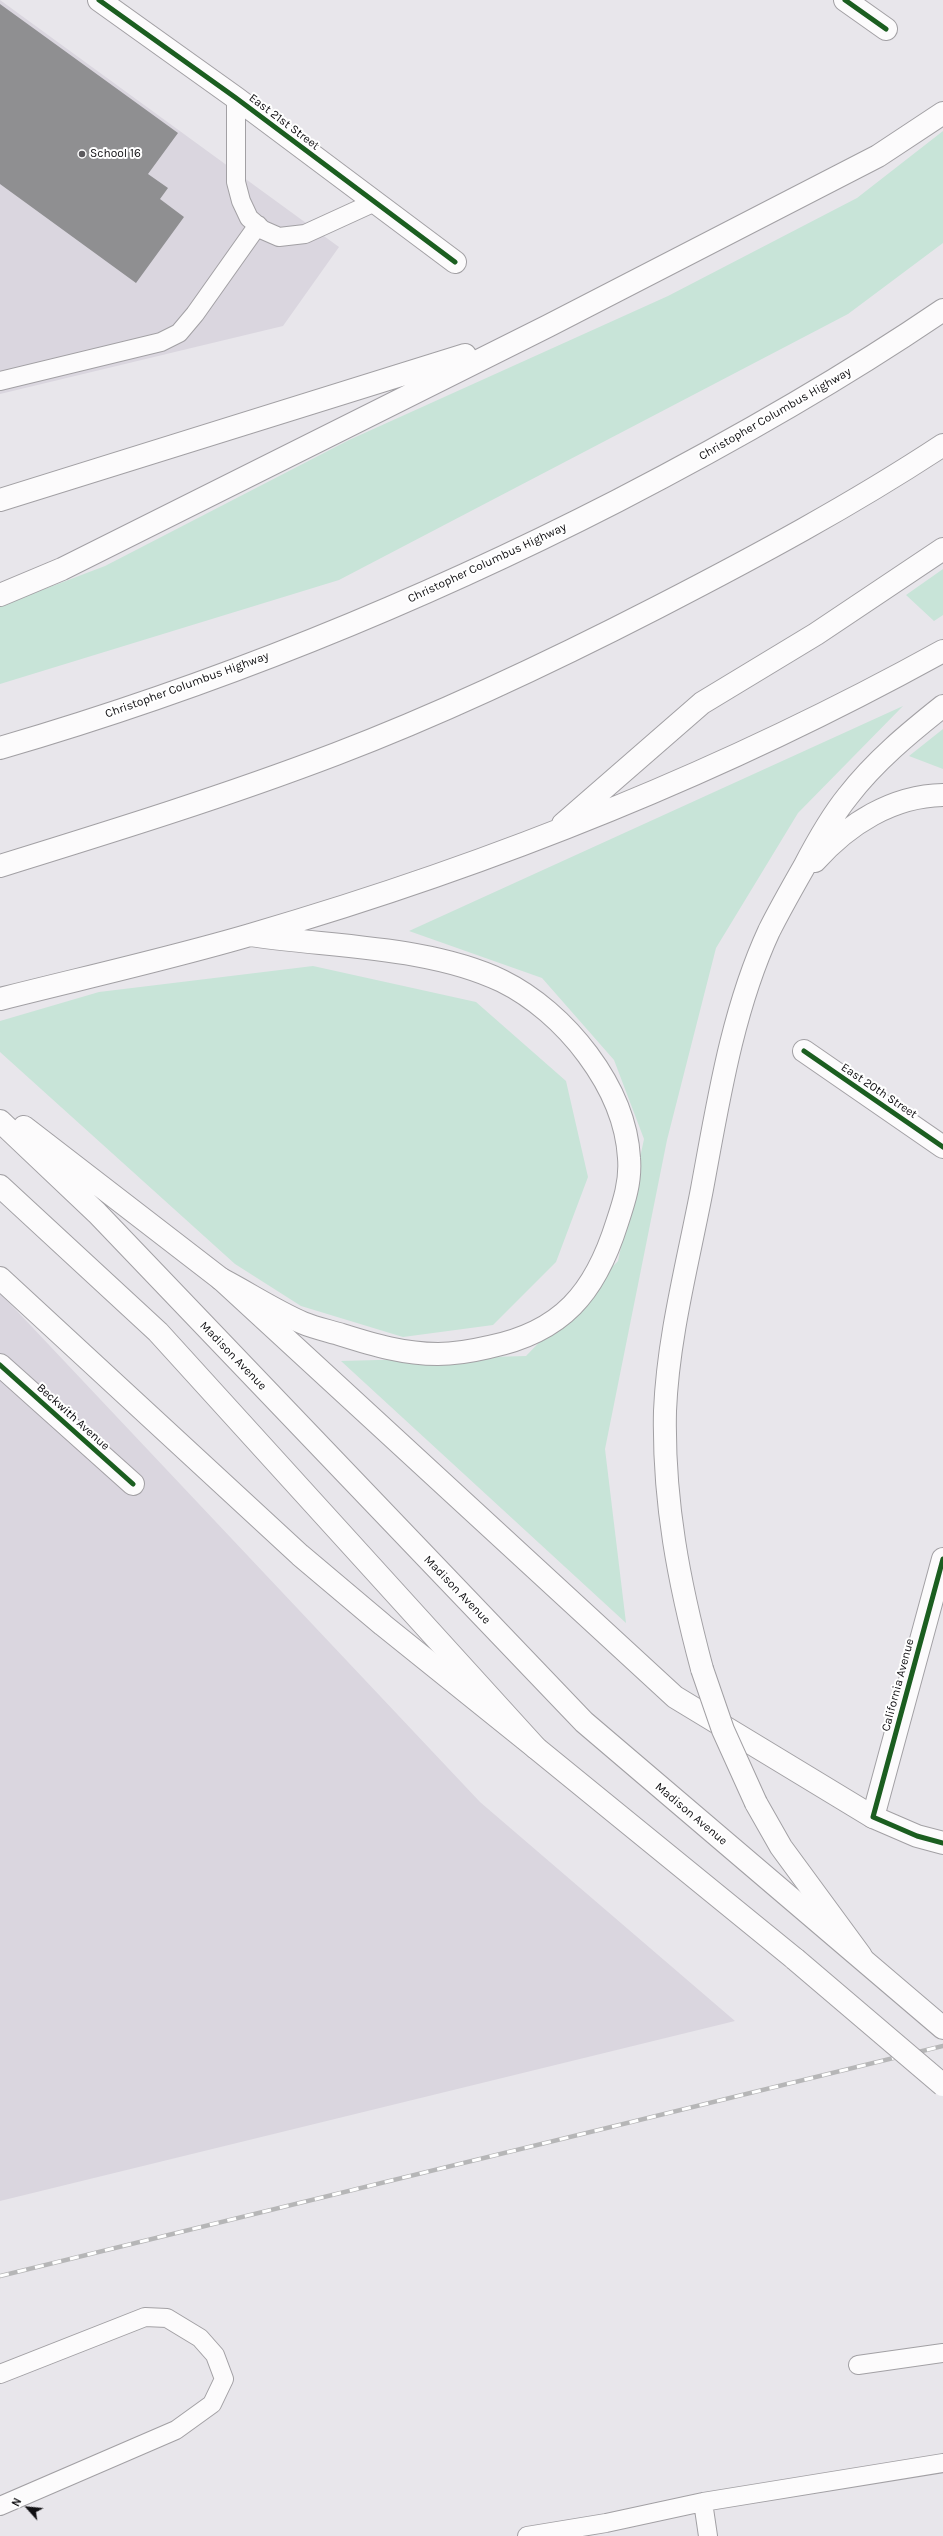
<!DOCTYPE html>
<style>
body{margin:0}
#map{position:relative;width:943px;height:2536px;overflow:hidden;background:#e8e6eb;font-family:Karla,sans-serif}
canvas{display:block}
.north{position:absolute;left:8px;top:2488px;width:40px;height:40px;-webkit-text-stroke:3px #fff;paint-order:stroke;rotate:297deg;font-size:11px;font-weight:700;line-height:16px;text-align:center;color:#100f12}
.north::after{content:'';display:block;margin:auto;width:14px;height:18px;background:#100f12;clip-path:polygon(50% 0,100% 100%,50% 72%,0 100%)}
</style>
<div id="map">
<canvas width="943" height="2536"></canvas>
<div class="north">N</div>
</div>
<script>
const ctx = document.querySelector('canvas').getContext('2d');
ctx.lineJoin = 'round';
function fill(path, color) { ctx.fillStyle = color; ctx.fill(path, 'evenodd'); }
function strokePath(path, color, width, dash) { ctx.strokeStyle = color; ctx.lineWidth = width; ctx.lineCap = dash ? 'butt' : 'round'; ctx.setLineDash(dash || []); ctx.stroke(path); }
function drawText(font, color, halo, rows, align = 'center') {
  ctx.font = font + ' Karla,sans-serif'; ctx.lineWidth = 4; ctx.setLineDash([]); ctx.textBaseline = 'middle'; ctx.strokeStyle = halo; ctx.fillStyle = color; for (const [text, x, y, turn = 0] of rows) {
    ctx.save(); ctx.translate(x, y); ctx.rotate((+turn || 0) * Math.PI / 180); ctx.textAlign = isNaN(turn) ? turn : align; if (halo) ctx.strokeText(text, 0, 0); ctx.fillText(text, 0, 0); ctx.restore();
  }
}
const built = new Path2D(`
 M 0,0 L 339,247 L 283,326 L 0,394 Z
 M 0,1293 L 480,1802 L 735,2021 L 0,2201 Z`);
const green = new Path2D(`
 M 943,131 L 943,243 L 848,314 L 339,580 L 0,684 L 0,606 L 105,566 L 349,440 L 668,296 L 857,198 Z
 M 943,569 L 943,615 L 934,621 L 906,595 Z
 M 903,706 L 798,813 L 716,948 L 667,1140 L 605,1449 L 626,1623 L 341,1361 L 526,1356 L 618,1261 L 644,1139 L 614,1060 L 542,978 L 409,931 Z
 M 943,729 L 943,769 L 909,756 Z
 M 313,966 L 476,1002 L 566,1081 L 588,1177 L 556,1262 L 493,1325 L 403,1337 L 301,1306 L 235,1264 L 0,1052 L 0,1021 L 99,992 Z`);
const building = new Path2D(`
 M 0,4 L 178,133 L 148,174 L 168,188 L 160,199 L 184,217 L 136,283 L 0,184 Z`);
const service = new Path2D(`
 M 236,98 L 236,182 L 241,201 L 249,218 L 263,230 L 279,237 L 305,234 L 375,202
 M 0,381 L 161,342 L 179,333 L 195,314 L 258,225
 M 858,2365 L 943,2353
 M 0,2374 L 145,2317 L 167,2318 L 200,2338 L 215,2355 L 224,2379 L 212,2404 L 176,2430 L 0,2506
 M 703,2502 L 708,2536
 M 527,2536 L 606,2523 L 703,2502 L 943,2463`);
const minor = new Path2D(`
 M 99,0 L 236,98 L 455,262
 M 845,0 L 886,29
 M 804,1051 L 943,1147
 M 0,1365 L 133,1484
 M 943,1559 L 873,1817 L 917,1836 L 943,1843`);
const primary = new Path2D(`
 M 0,1121 L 97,1213 L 584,1722 L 943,2028
 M 24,1127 L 221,1279 L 675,1697 L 873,1817
 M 0,1186 L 158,1332 L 536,1748 L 795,1959`);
const motorway = new Path2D(`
 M 0,500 L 465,355
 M 0,595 L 62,569 L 548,326 L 878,156 L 943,113
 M 0,748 C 213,686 420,602 617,501 C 729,443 839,381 943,310
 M 563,824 L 702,703 L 816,634 L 943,549
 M 815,861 C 848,824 892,796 943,795
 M 0,866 C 113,831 226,796 336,754 C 446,712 553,661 658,607 C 755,557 852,505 943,445
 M 0,999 C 83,978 168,959 250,935 C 491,865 724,772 943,651
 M 0,1278 L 300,1555 L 383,1625 L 536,1748
 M 221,1279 C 248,1293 275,1311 303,1323 C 315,1328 329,1331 342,1335 C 374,1345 404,1354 438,1354 C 454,1354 472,1351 489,1347 C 562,1332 595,1293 617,1223 C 624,1202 631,1181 629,1158 C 625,1087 565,1012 502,981 C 429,946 330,947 250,935
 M 702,1669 C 679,1583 663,1501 665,1411 C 668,1337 688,1262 702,1189 C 718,1103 732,1011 769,931 C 780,909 792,888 804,867 C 817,842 831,817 848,796 C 875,761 909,733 943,706
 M 756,1803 L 781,1847 L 861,1956`);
const rail = new Path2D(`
 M 0,2276 L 943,2046`);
const primaryBridge = new Path2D(`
 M 795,1959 L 943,2085`);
const motorwayBridge = new Path2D(`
 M 702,1669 L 723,1730 L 756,1803`);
const cycleway = new Path2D(`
 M 99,0 L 236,98 L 455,262
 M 845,0 L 886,29
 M 804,1051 L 943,1147
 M 0,1365 L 133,1484
 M 943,1559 L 873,1817 L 917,1836 L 943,1843`);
const markers = [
 [82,154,4,"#5c5a5e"]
];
const streetNames = [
 ["East 21st Street",284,122,37],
 ["Christopher Columbus Highway",775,414,-30],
 ["Christopher Columbus Highway",487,563,-25],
 ["Christopher Columbus Highway",187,685,-20],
 ["East 20th Street",879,1091,34],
 ["Madison Avenue",233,1356,46],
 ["Beckwith Avenue",73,1417,42],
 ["Madison Avenue",457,1590,46],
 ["California Avenue",898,1685,-75],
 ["Madison Avenue",691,1814,40]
];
const poiNames = [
 ["School 16",90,154]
];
fill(built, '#dad6df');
fill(green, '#c8e4d8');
fill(building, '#8f8f91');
strokePath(service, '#a2a0a4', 20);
strokePath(minor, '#a2a0a4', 24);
strokePath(primary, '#a2a0a4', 24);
strokePath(motorway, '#a2a0a4', 24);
strokePath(service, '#fcfbfc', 18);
strokePath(minor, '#fcfbfc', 22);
strokePath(primary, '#fcfbfc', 22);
strokePath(motorway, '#fcfbfc', 22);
strokePath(rail, '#b6b6b7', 4.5);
strokePath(rail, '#fff', 3, [9]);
strokePath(primaryBridge, '#a2a0a4', 24, []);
strokePath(motorwayBridge, '#a2a0a4', 24, []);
strokePath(primaryBridge, '#fcfbfc', 22);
strokePath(motorwayBridge, '#fcfbfc', 22);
strokePath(cycleway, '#1b5e20', 5);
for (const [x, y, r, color] of markers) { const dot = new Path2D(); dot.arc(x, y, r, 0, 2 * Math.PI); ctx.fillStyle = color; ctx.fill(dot); strokePath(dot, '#fff', 1.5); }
drawText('12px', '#100f12', '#fff', streetNames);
drawText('12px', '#100f12', '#fff', poiNames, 'left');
</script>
